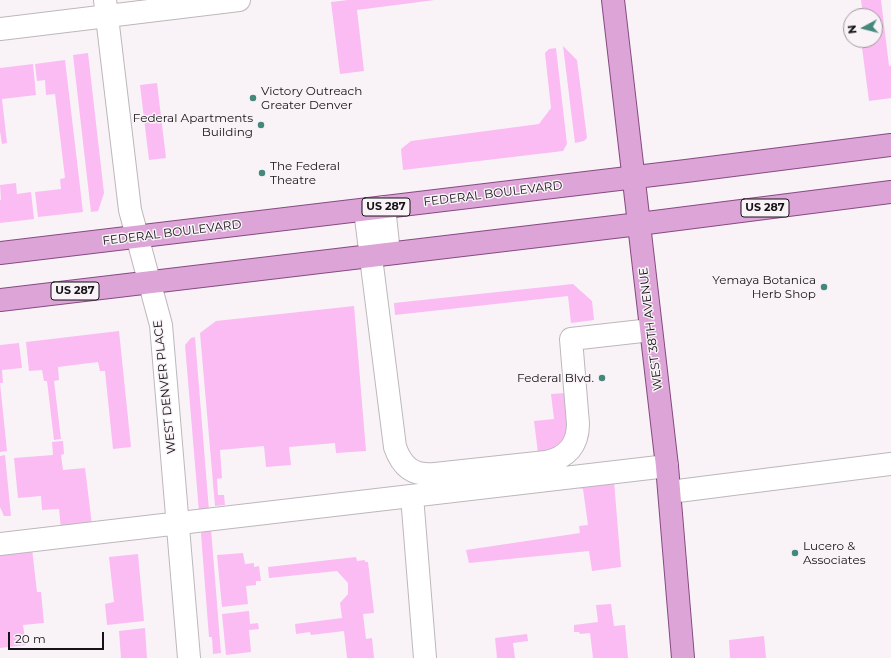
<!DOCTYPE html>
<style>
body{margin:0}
#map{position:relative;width:891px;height:658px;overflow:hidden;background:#f9f3f8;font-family:Montserrat,sans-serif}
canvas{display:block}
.north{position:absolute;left:843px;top:8px;width:40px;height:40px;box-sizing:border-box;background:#f9f3f8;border:1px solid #9e999d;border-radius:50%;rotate:263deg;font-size:11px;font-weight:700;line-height:16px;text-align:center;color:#151315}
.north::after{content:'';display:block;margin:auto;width:14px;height:18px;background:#44887b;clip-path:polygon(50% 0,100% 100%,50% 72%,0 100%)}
.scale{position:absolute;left:8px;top:632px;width:96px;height:18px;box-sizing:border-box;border:2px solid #151315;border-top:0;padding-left:5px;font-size:12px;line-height:14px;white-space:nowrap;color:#151315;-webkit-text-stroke:3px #f9f3f8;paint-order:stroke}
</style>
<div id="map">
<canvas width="891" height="658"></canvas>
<div class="north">N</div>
<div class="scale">20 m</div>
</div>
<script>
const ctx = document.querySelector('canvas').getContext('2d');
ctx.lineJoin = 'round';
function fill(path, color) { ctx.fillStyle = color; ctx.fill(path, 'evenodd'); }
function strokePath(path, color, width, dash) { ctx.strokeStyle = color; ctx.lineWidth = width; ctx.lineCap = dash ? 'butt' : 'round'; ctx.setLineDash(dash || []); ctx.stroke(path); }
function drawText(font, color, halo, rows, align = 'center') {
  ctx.font = font + ' Montserrat,sans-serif'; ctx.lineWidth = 3; ctx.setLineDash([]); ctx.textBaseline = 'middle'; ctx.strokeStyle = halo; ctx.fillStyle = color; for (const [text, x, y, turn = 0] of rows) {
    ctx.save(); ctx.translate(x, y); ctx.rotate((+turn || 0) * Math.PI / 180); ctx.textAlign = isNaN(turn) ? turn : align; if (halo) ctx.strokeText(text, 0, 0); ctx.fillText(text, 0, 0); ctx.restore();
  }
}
const green = new Path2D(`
 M 348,0 L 435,0 L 357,10 L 364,71 L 340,74 L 331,2 Z
 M 861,0 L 881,0 L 889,66 L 891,66 L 891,98 L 869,101 L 861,40 L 875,40 L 875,16 L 863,16 Z
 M 563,46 L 577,60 L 587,138 L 584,141 L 575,143 Z
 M 556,48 L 567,144 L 563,151 L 403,170 L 401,149 L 411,141 L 539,124 L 551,108 L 545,53 L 549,49 Z
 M 88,53 L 104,193 L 98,211 L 91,212 L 73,55 Z
 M 65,60 L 83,212 L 38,217 L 35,192 L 61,189 L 60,179 L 65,178 L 55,94 L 46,95 L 45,80 L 37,81 L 35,64 Z
 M 33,64 L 36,95 L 2,99 L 7,143 L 2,144 L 0,131 L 0,68 Z
 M 157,83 L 166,158 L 149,160 L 140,85 Z
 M 16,183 L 17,194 L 31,192 L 34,219 L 0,223 L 0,200 L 1,200 L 0,185 Z
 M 573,284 L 592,301 L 594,320 L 571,323 L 568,296 L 395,315 L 394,303 Z
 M 354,306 L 366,451 L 336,453 L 335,443 L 289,447 L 291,465 L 266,467 L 264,446 L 220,450 L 222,478 L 217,479 L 218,495 L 224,495 L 225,505 L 215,506 L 200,333 L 216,321 Z
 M 119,331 L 131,447 L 113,449 L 105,371 L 100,371 L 98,362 L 58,367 L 59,380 L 54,381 L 61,439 L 54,440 L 47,381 L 44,381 L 42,370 L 29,371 L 26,342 Z
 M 195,337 L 209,511 L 199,512 L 185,345 L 191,338 Z
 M 19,343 L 22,368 L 2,370 L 3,383 L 0,383 L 7,451 L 0,452 L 0,345 Z
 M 566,393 C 568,410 573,443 551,450 C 547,451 542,452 538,453 L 534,421 L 554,419 L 551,394 Z
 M 63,441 L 64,454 L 61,455 L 63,470 L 85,468 L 92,525 L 61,529 L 59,509 L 42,510 L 41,496 L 18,498 L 14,458 L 53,455 L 52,442 Z
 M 5,455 L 11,516 L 4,516 L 0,507 L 0,456 Z
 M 614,481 L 621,567 L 592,571 L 589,551 L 469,563 L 466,550 L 580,533 L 579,526 L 588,525 L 583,489 L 569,486 Z
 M 203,529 L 211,529 L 221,653 L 213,654 L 212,637 L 209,637 L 201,534 Z
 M 32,549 L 37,592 L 41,592 L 44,623 L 23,625 L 26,645 L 0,648 L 0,553 Z
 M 243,553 L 245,564 L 254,563 L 254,567 L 259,566 L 261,581 L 256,581 L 256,585 L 246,586 L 248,604 L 222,607 L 217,555 Z
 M 138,554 L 144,621 L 107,625 L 105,604 L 114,602 L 109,557 Z
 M 356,557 L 357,561 L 365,560 L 365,562 L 368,562 L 374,613 L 363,614 L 366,639 L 372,638 L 374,658 L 347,658 L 344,631 L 311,635 L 310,632 L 296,634 L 295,624 L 342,618 L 340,603 L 348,594 L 348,583 L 337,571 L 269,578 L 268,567 Z
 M 611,604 L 614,626 L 625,625 L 628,658 L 593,658 L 590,633 L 580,634 L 579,632 L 574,632 L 574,625 L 598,622 L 596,605 Z
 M 249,611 L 250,624 L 258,623 L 259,629 L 249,630 L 251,652 L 226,655 L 222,614 Z
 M 145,628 L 147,658 L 121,658 L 119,631 Z
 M 527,634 L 528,641 L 513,643 L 515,658 L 497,658 L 495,638 Z
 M 764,636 L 766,658 L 730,658 L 729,640 Z`);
const minor = new Path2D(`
 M 105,0 L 130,210 L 161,325 L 189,658
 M 0,29 L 239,0
 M 384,207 L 389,253
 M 365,210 L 395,447 C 402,467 413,476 435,474 L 546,462 C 567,458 578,445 578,424 L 571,339 L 651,330
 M 670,492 L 891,464
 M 412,496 L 425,658
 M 0,544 L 667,466`);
const major = new Path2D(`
 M 613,0 L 667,466 L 683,658
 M 0,253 L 686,171 L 891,145
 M 0,300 L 639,224 L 891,192`);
const markers = [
 [253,98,4,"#44887b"],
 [261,125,4,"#44887b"],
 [262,173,4,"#44887b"],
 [824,287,4,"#44887b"],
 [602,378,4,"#44887b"],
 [795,553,4,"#44887b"]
];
const shields = [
 [386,207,48],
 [765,208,48],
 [75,291,48]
];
const shieldNames = [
 ["US 287",386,207],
 ["US 287",765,208],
 ["US 287",75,291]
];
const poiNames = [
 ["Victory Outreach",261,91],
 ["Greater Denver",261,105],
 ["Federal Apartments",253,118,"right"],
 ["Building",253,132,"right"],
 ["The Federal",270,166],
 ["Theatre",270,180],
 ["Yemaya Botanica",816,280,"right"],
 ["Herb Shop",816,294,"right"],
 ["Federal Blvd.",594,378,"right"],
 ["Lucero &",803,546],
 ["Associates",803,560]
];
const streetNames = [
 ["FEDERAL BOULEVARD",493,194,-7],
 ["FEDERAL BOULEVARD",172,233,-7],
 ["WEST 38TH AVENUE",651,329,-97],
 ["WEST DENVER PLACE",165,387,-96]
];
fill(green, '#fabcf3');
strokePath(minor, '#bdb7bc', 24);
strokePath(major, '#874a82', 24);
strokePath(minor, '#fff', 22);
strokePath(major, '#dca4d7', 22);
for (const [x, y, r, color] of markers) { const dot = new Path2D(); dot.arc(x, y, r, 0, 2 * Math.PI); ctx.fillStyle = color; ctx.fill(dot); strokePath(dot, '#f9f3f8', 1.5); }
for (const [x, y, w] of shields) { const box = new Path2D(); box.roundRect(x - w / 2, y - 9, w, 18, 3); ctx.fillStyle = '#f9f3f8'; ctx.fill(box); strokePath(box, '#151315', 1); }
drawText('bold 11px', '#151315', null, shieldNames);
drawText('12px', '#151315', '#f9f3f8', poiNames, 'left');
drawText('12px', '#151315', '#f9f3f8', streetNames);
</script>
